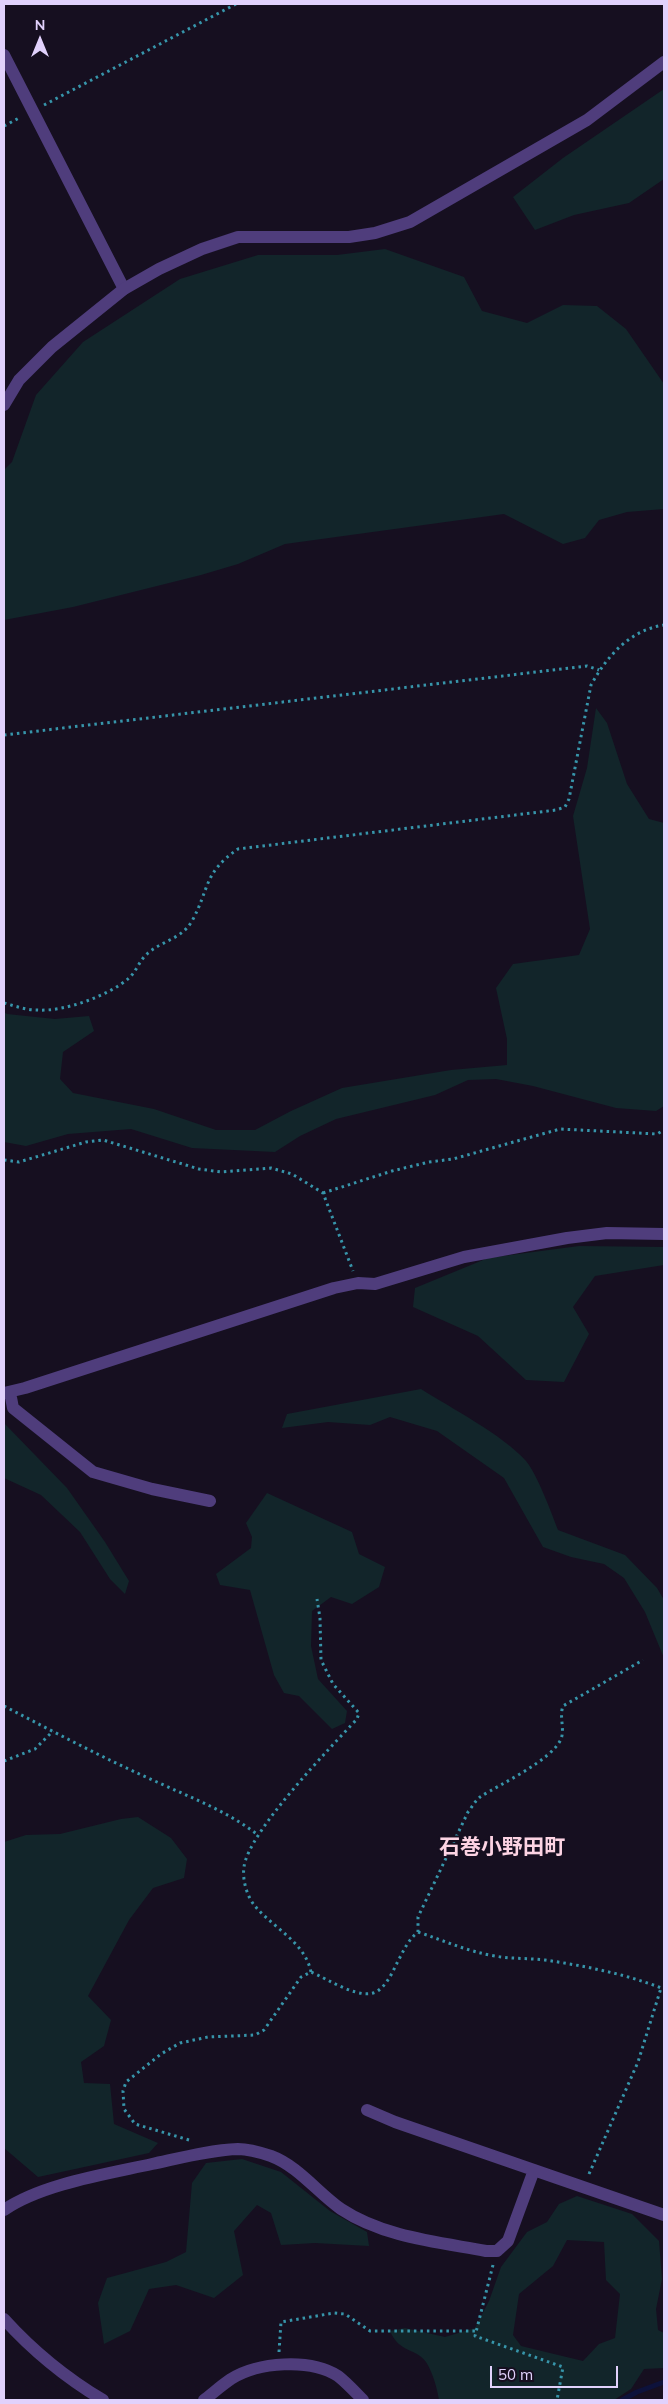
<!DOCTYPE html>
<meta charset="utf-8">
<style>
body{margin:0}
#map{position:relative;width:668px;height:2404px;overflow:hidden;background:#160f20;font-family:Mulish,sans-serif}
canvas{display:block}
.frame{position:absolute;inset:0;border:5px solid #e1d1fc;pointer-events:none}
.north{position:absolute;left:15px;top:15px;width:50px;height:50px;-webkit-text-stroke:4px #160f20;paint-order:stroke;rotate:0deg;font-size:14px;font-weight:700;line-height:20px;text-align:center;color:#e1d1fc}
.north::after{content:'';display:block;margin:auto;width:18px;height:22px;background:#e1d1fc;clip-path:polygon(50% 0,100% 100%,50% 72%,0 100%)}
.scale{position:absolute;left:490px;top:2366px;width:128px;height:22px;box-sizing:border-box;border:2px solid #e1d1fc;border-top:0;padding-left:6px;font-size:15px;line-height:18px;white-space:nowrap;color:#e1d1fc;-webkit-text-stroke:4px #160f20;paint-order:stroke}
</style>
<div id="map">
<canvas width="668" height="2404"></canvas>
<div class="frame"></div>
<div class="north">N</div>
<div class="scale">50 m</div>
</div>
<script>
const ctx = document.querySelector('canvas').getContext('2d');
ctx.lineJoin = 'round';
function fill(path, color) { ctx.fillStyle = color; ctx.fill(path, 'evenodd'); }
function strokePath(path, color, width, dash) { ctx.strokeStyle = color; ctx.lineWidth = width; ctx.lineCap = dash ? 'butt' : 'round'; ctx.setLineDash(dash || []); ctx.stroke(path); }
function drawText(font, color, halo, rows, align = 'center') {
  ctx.font = font + ' Mulish,"Noto Sans JP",sans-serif'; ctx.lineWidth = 4; ctx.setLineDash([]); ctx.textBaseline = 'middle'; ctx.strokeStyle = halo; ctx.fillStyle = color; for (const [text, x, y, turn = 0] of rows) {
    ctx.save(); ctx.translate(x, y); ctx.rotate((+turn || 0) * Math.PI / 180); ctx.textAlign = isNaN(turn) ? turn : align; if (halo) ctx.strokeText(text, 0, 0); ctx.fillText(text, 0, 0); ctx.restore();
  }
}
const green = new Path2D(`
 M 664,89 L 664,179 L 629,203 L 574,215 L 535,230 L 513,197 L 563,158 Z
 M 385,249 L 464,277 L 482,311 L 527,323 L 563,305 L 597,306 L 626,329 L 664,384 L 664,509 L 627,512 L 599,520 L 585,538 L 563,544 L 504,514 L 285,544 L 238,564 L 201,575 L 73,607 L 4,620 L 4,470 L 12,462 L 36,395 L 83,342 L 180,279 L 258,255 L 337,255 Z
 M 596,708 L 607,723 L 627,784 L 649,819 L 664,823 L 664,1106 L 656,1111 L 616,1108 L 533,1086 L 496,1079 L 468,1080 L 435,1095 L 336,1119 L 300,1136 L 275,1152 L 192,1148 L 131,1129 L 68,1134 L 26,1146 L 4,1142 L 4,1012 L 7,1014 L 55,1019 L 89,1016 L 94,1031 L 63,1052 L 60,1079 L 73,1093 L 154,1109 L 216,1130 L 255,1130 L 291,1111 L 342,1088 L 451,1070 L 507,1065 L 507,1039 L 496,988 L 513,964 L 579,955 L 590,929 L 573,816 L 587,768 Z
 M 579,1246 L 664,1247 L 664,1265 L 595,1276 L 573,1307 L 589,1334 L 564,1382 L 526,1380 L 478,1336 L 413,1307 L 415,1288 L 488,1258 Z
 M 421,1389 C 451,1408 503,1435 526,1461 C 537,1474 552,1514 558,1530 L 625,1555 L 657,1588 L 664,1600 L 664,1658 L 645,1612 L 624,1578 L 604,1564 L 571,1557 L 543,1547 L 504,1478 L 437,1431 L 390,1417 L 370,1425 L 328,1422 L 282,1428 L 287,1414 Z
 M 4,1423 L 67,1488 L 105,1542 L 129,1581 L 125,1594 L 110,1579 L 80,1532 L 41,1495 L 4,1478 Z
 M 267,1493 L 352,1532 L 359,1554 L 385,1567 L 379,1587 L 352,1604 L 331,1597 L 312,1611 L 311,1646 L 318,1679 L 347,1711 L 345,1723 L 332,1729 L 299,1696 L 284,1693 L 274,1675 L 250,1590 L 220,1585 L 216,1574 L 251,1548 L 252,1537 L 246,1523 Z
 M 138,1817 L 171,1838 L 187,1859 L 184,1878 L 153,1888 L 129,1920 L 88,1996 L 111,2020 L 104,2046 L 81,2062 L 84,2083 L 110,2084 L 114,2124 L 158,2143 L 149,2153 L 38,2177 L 4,2148 L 4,1842 L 26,1835 L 60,1834 L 121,1819 Z
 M 242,2159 L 281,2172 L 330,2211 L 367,2232 L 369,2246 L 315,2243 L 281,2245 L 271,2213 L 257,2205 L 234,2231 L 243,2275 L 214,2298 L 176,2285 L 149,2289 L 130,2331 L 104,2344 L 98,2303 L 107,2278 L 166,2262 L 186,2252 L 192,2183 L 206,2163 Z
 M 577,2196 L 632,2214 L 659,2241 L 662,2279 L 656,2309 L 658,2330 L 664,2333 L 664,2368 L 644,2369 L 631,2389 L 614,2400 L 439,2400 C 437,2388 433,2373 426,2362 C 416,2348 399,2353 390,2331 L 405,2328 L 445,2337 L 475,2328 L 489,2301 L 501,2267 L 527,2232 L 547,2222 L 559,2204 ZM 567,2240 L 604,2242 L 606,2280 L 620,2294 L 615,2338 L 599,2344 L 583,2361 L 521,2346 L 513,2335 L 519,2294 L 553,2266 Z`);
const stream = new Path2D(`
 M 622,2400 L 637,2392 L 664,2382`);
const path = new Path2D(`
 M 44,105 L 236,4
 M 4,126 L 21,117
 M 4,735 L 587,666 L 599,670
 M 4,1003 C 15,1006 26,1010 37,1010 C 64,1012 108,996 129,978 C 136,972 139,961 147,954 C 161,941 182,939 192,921 C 210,888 203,873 238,849 L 556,810 L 565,807 L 569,799 L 591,685 C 607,656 630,630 664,625
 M 4,1160 L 19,1162 L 86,1142 L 103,1140 L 199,1169 L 221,1172 L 271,1168 L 292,1174 L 323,1193 L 353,1271
 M 323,1193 L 392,1171 L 429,1162 L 453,1159 L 560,1129 L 657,1134 L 664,1130
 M 4,1706 C 54,1732 105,1759 157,1782 C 192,1798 227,1811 258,1835
 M 4,1761 L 35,1749 L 53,1731
 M 418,1932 C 445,1941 466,1951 495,1956 C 511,1959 528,1958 545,1960 C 585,1966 626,1974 664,1989
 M 311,1972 C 305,1942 273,1928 255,1906 C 247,1897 242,1879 244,1867 C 248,1832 331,1747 357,1719 L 359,1713 L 333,1684 L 321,1660 L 320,1618 L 317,1599
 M 189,2140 L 135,2124 L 124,2109 L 123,2091 L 126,2082 L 161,2054 L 180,2043 L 208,2037 L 255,2035 L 264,2030 L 301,1977 L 311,1972 C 328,1979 363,2003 379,1990 C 388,1983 393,1971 398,1961 C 404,1950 408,1940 418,1932 L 418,1917 L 468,1812 C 472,1807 475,1801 480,1797 C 500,1784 551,1761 561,1739 C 565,1729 559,1717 563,1706 L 643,1660
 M 589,2174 L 638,2062 L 661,1988
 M 493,2265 L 475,2336 L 563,2367 L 557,2400
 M 279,2352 L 281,2322 L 334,2313 L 345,2314 L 370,2331 L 476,2331`);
const minor = new Path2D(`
 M 4,55 L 124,289
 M 10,1392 L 13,1408 L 93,1472 L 152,1489 L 210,1501
 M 4,1393 L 25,1388 L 334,1288 L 358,1283 L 375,1284 L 464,1257 L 567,1238 L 607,1233 L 664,1234
 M 367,2110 L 395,2122 L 664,2215
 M 4,2210 C 42,2184 107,2174 152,2164 C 180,2158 210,2150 238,2149 C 249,2149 262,2153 271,2156 C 298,2166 318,2193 341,2209 C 383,2237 438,2242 486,2251 L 497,2251 L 508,2241 L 534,2170
 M 4,2319 C 33,2351 66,2378 103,2400
 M 204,2400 C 213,2393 222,2385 231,2379 C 258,2362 310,2358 338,2376 C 347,2383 355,2392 363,2400`);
const tertiary = new Path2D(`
 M 4,405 L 19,380 L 52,347 L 124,289 L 159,269 L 202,249 L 238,237 L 349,237 L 375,233 L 410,222 L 587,120 L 664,62`);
const quarterNames = [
 ["石巻小野田町",502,1848]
];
fill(green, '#12252a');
strokePath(stream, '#0d123b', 5);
strokePath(path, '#3795aa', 3, [2.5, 4]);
strokePath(minor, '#4f3d7c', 12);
strokePath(tertiary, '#4f3d7c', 12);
drawText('bold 21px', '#fcd3e3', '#160f20', quarterNames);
</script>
